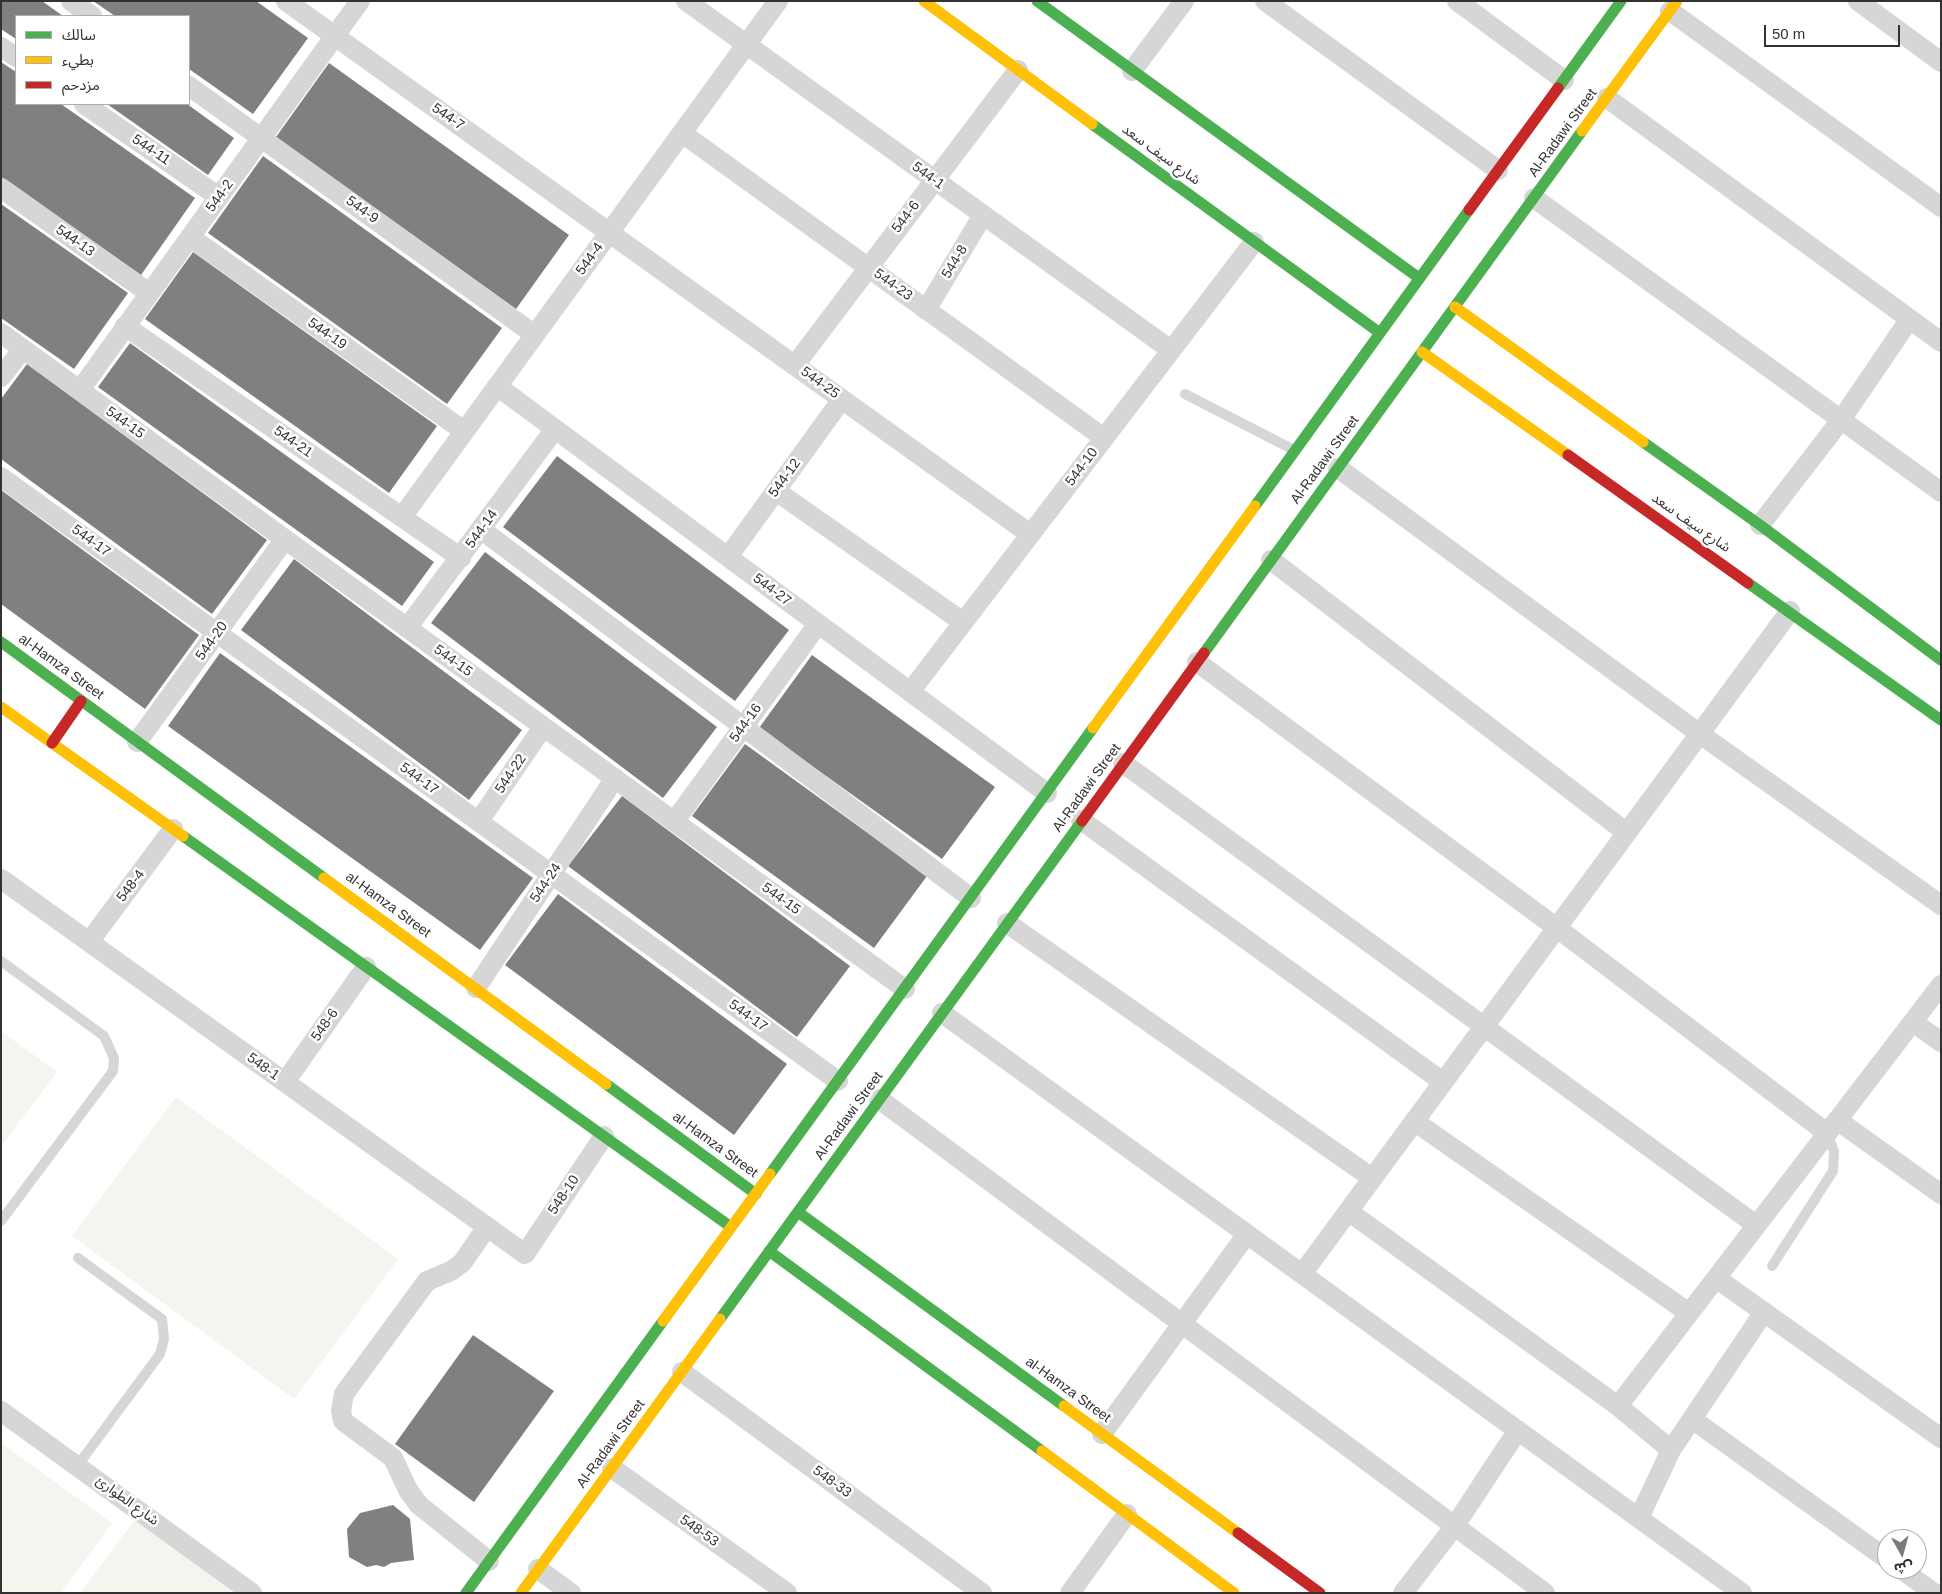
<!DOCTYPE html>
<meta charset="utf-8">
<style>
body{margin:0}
#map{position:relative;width:1942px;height:1594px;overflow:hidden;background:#fff;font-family:Helvetica,"Noto Sans Arabic",sans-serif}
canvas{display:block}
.frame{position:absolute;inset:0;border:2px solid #323232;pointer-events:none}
.legend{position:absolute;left:15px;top:15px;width:175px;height:90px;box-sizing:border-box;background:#fff;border:1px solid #adadad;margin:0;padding:6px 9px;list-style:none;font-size:15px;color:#323232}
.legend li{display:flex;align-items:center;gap:10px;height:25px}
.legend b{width:25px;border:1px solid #adadad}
.north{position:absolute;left:1877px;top:1529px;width:50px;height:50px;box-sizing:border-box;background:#fff;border:1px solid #adadad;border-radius:50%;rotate:173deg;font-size:14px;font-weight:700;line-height:20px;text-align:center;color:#323232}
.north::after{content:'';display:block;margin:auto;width:18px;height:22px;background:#7a7a7a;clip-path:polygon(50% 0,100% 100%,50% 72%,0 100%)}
.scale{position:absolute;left:1764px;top:25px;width:136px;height:22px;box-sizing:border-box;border:2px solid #323232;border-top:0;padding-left:6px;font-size:15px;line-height:18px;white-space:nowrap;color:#323232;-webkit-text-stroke:4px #fff;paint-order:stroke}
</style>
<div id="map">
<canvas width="1942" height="1594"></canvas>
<div class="frame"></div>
<ul class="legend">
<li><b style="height:6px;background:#4caf50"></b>سالك</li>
<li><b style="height:6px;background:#ffc107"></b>بطيء</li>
<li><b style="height:6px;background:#c62828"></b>مزدحم</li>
</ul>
<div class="north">ش</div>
<div class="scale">50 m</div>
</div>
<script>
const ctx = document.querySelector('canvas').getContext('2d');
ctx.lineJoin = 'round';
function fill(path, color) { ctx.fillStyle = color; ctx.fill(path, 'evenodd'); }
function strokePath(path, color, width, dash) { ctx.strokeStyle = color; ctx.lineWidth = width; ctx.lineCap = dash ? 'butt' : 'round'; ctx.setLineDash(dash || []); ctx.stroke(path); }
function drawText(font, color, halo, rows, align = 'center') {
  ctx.font = font + ' Helvetica,"Noto Sans Arabic",sans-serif'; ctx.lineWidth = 5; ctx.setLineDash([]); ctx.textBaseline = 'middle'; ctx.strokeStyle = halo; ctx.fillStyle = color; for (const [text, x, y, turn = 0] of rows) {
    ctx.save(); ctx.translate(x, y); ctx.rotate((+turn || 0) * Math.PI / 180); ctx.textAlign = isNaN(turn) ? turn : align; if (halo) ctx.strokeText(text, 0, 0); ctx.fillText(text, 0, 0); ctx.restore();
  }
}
const green = new Path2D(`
 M 1,1031 L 57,1072 L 1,1146 Z
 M 176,1097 L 398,1259 L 294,1399 L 72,1236 Z
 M 1,1443 L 112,1523 L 61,1593 L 1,1593 Z
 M 136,1518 L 233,1593 L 80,1593 Z`);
const building = new Path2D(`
 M 1,1 L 42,1 L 63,16 L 16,16 L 16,39 L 1,29 Z
 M 93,1 L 256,1 L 308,38 L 253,114 L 189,69 L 189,16 L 115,16 Z
 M 1,62 L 16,72 L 16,104 L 61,104 L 195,198 L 141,275 L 1,177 Z
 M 329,63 L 569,235 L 516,309 L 276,137 Z
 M 107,104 L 187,104 L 234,138 L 208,175 Z
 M 263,156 L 502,328 L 447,404 L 208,233 Z
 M 1,204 L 128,293 L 74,369 L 1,318 Z
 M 193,252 L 437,426 L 389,493 L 145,319 Z
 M 130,343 L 434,562 L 402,606 L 98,387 Z
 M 27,364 L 267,540 L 212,614 L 1,459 L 1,399 Z
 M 557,456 L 789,630 L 735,701 L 503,527 Z
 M 1,490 L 199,635 L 145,709 L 1,604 Z
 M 485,552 L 717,727 L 663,798 L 431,623 Z
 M 294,559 L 522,730 L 469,800 L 241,630 Z
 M 220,653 L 533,878 L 480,950 L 168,726 Z
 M 812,655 L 995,787 L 942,859 L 759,728 Z
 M 745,744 L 927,876 L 874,948 L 692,816 Z
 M 622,796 L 850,966 L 797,1037 L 568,866 Z
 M 558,894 L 787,1064 L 734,1135 L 505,965 Z
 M 473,1335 L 554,1391 L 474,1502 L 395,1444 Z
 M 393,1505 L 410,1519 L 414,1560 L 391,1563 L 384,1567 L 376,1565 L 367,1567 L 349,1557 L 347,1529 L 360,1513 Z`);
const lane = new Path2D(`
 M 1185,394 L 1294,450
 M 1,961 L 104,1036 L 114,1058 L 113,1071 L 1,1221
 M 78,1258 L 162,1319 L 164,1339 L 160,1354 L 78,1465
 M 1772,1266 L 1833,1171 L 1834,1151 L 1827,1133`);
const street = new Path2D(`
 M 71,1 L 92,16
 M 286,1 L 1030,534
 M 686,1 L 1171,350
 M 1265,1 L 1498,170
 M 1457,1 L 1564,80
 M 1858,1 L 1941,62
 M 1670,11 L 1941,207
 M 1,47 L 16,57
 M 1132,71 L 1184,1
 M 189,86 L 535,335
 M 1607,98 L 1941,342
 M 84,104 L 219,197
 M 682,133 L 1104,438
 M 1,188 L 149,293
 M 1534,198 L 1941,492
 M 190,237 L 464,431
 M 926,310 L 983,215
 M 125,326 L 461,558
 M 1,333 L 905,989
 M 795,365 L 1018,70
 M 1,377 L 23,349
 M 497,386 L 1047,793
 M 80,390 L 360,1
 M 1338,468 L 1700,734 L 1941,905
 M 1,477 L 838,1081
 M 776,491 L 963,622
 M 402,517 L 778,1
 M 1760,525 L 1841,420 L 1909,320
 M 482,530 L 971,898
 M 728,557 L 842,399
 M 1271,560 L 1627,833
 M 407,628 L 555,429
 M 1197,662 L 1557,928 L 1827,1133
 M 910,692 L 1254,242
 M 137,742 L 285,539
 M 1123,763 L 1756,1225
 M 1081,820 L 1443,1082
 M 479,821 L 543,727
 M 674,822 L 818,624
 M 1,879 L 525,1254 L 604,1136
 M 1007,923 L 1372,1178
 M 89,942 L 173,829
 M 476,988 L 615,778
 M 942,1013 L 1742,1593
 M 1913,1022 L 1941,1042
 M 285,1082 L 366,967
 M 879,1099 L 1545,1593
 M 1837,1120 L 1941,1194
 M 1414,1121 L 1689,1313
 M 1348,1211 L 1618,1406 L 1671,1450
 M 487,1227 L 462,1263 L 451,1271 L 427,1281 L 344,1394 L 341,1411 L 343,1421 L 393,1458 L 408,1490 L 419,1505 L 489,1561
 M 1302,1274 L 1790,611
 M 1716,1278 L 1941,1438
 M 682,1372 L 982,1593
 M 1618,1406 L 1941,985
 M 1,1411 L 252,1593
 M 1692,1419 L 1887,1559
 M 1102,1434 L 1247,1234
 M 612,1468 L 787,1593
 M 1639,1518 L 1671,1450 L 1764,1312
 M 538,1569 L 571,1593
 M 1901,1569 L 1934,1593
 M 1070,1593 L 1127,1514
 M 1403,1593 L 1454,1527 L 1518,1430`);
const fast = new Path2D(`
 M 1037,1 L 1419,278
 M 1558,88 L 1621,1
 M 1092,124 L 1380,333
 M 1643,442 L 1760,525 L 1941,660
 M 1255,506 L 1469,210
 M 1748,583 L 1941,720
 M 1,642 L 324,878
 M 1204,653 L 1582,131
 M 183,836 L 731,1227
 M 606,1084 L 756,1194
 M 770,1174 L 1093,728
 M 798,1212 L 1064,1406
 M 769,1251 L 1042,1451
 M 720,1319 L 1082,821
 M 466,1593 L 663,1321`);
const slow = new Path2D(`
 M 924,1 L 1092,124
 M 1582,131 L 1677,1
 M 1455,307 L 1643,442
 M 1422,352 L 1568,455
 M 1,707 L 183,836
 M 1093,728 L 1255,506
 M 324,878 L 606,1084
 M 663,1321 L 770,1174
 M 1064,1406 L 1238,1533
 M 1042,1451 L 1234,1593
 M 521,1593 L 720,1319`);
const jam = new Path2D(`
 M 1469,210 L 1558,88
 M 1568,455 L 1748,583
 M 52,743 L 81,701
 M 1082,821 L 1204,653
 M 1238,1533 L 1320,1593`);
const streetNames = [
 ["544-7",448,117,35],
 ["Al-Radawi Street",1563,133,-54],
 ["544-11",151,150,34],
 ["شارع سيف سعد",1161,155,36],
 ["544-1",928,176,36],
 ["544-2",220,196,-54],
 ["544-9",362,210,36],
 ["544-6",906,217,-53],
 ["544-13",75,241,35],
 ["544-4",590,259,-54],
 ["544-8",955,262,-59],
 ["544-23",893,285,36],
 ["544-19",327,334,35],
 ["544-25",820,383,36],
 ["544-15",125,423,36],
 ["544-21",293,442,35],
 ["Al-Radawi Street",1325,460,-54],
 ["544-10",1082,467,-53],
 ["544-12",785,478,-54],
 ["شارع سيف سعد",1691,523,35],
 ["544-14",482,529,-54],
 ["544-17",91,541,36],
 ["544-27",772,590,37],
 ["544-20",212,641,-54],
 ["544-15",453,661,36],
 ["al-Hamza Street",61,667,36],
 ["544-16",746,723,-54],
 ["544-22",511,774,-56],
 ["544-17",419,779,36],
 ["Al-Radawi Street",1087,788,-54],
 ["544-24",546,883,-56],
 ["548-4",131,886,-53],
 ["544-15",781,899,36],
 ["al-Hamza Street",388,905,36],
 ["544-17",748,1016,36],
 ["548-6",325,1025,-55],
 ["548-1",263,1067,36],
 ["Al-Radawi Street",849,1116,-54],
 ["al-Hamza Street",715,1145,36],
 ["548-10",564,1195,-56],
 ["al-Hamza Street",1068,1390,36],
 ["Al-Radawi Street",611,1444,-54],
 ["548-33",832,1482,36],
 ["شارع الطوارئ",127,1501,36],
 ["548-53",699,1531,35]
];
fill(green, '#f2f6ee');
fill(building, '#808080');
strokePath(lane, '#d6d6d6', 10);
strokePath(street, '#d6d6d6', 20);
strokePath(fast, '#4caf50', 11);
strokePath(slow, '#ffc107', 11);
strokePath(jam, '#c62828', 11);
drawText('14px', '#323232', '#fff', streetNames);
</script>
